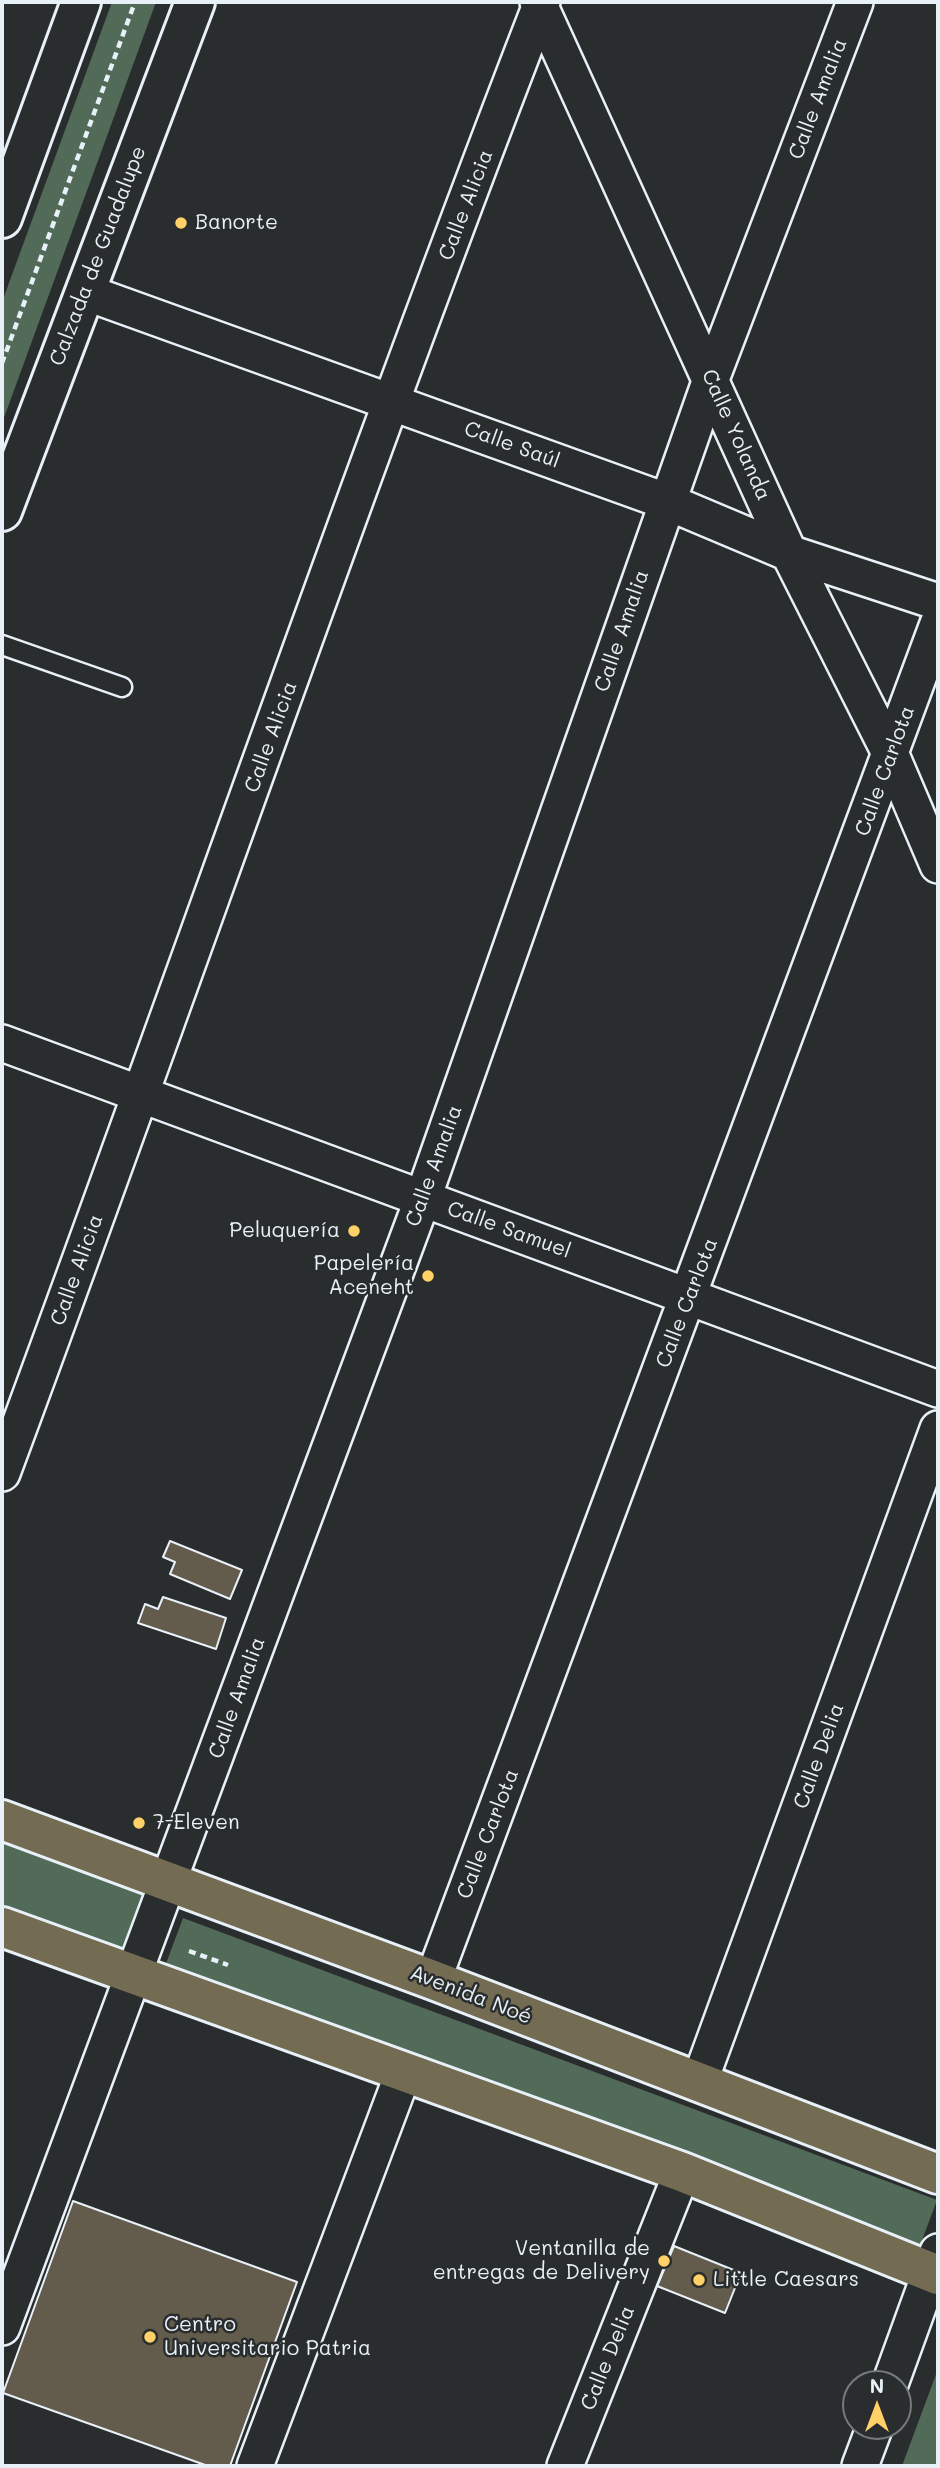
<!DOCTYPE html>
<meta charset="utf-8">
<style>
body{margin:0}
#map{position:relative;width:940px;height:2468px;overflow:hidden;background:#2a2d2e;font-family:Mali,sans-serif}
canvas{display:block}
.frame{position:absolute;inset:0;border:4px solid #e8f1f8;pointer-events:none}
.north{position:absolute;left:842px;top:2370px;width:70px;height:70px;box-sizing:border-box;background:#2a2d2e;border:2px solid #767b7f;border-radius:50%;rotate:0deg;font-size:19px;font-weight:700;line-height:28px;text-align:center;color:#e8f1f8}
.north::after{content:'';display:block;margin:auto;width:24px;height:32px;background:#ffd166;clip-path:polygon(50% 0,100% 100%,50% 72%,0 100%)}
</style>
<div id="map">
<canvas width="940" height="2468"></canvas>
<div class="frame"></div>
<div class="north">N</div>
</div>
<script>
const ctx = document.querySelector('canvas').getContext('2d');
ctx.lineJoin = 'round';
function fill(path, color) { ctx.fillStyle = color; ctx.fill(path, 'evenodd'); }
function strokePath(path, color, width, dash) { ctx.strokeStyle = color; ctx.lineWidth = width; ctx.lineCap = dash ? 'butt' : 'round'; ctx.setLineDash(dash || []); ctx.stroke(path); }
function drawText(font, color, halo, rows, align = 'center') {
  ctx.font = font + ' Mali,sans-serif'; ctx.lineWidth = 5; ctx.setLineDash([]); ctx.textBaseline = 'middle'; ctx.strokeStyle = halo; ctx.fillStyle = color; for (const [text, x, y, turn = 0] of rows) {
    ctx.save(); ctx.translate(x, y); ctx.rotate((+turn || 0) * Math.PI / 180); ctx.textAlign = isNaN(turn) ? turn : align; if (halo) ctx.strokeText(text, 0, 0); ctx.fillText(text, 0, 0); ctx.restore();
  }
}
const green = new Path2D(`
 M 112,2 L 156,2 L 2,423 L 2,302 Z
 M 2,1841 L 148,1897 L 119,1971 L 2,1927 Z
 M 183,1918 L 937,2200 L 912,2267 L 158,1985 Z
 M 938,2369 L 938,2466 L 902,2466 Z`);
const building = new Path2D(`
 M 170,1541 L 242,1570 L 230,1599 L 170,1574 L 175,1562 L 163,1557 Z
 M 163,1597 L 226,1618 L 216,1649 L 138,1623 L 145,1604 L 158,1609 Z
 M 73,2201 L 297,2282 L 230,2466 L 208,2466 L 3,2393 Z
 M 674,2246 L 741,2273 L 725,2313 L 657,2286 Z`);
const path = new Path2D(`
 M 2,363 L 135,2
 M 189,1951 L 228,1965`);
const service = new Path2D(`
 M 2,645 L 122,687`);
const minor = new Path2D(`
 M 538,2 L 789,553 L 891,755 L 938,865
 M 85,292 L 668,502 L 789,553 L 938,602
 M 2,1043 L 938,1389
 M 2,1473 C 184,983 353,489 542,2
 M 433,1980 L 938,624
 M 699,2083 L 938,1429
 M 2,2327 L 423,1198 L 711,379 L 855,2
 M 890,2384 L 938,2252
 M 255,2466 L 403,2074
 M 565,2466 L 682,2172
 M 860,2466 L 875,2426`);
const secondary = new Path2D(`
 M 2,218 L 81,2
 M 2,511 L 195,2`);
const primary = new Path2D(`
 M 2,1820 L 433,1980 L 938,2174
 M 2,1927 L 682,2172 L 938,2275`);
const markers = [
 [181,223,7,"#ffd166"],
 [354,1231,7,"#ffd166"],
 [428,1276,7,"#ffd166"],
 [139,1823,7,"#ffd166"],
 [664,2261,7,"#ffd166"],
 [699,2280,7,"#ffd166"],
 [150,2337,7,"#ffd166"]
];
const streetNames = [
 ["Calle Amalia",818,99,-69],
 ["Calle Alicia",466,205,-69],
 ["Calzada de Guadalupe",98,256,-69],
 ["Calle Yolanda",736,435,66],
 ["Calle Saúl",512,445,20],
 ["Calle Amalia",622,631,-71],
 ["Calle Alicia",271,737,-70],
 ["Calle Carlota",885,771,-70],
 ["Calle Amalia",434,1166,-70],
 ["Calle Samuel",509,1230,20],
 ["Calle Alicia",77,1270,-70],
 ["Calle Carlota",687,1303,-69],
 ["Calle Amalia",237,1698,-70],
 ["Calle Delia",819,1756,-70],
 ["Calle Carlota",488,1834,-69],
 ["Avenida Noé",471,1995,21],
 ["Calle Delia",608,2358,-68]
];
const poiNames = [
 ["Banorte",195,223],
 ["Peluquería",340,1231,"right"],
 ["Papelería",414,1264,"right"],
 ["Aceneht",414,1288,"right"],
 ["7-Eleven",153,1823],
 ["Ventanilla de",650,2249,"right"],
 ["entregas de Delivery",650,2273,"right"],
 ["Little Caesars",713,2280],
 ["Centro",164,2325],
 ["Universitario Patria",164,2349]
];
fill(green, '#526b59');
fill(building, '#635c4c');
strokePath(building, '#e8f1f8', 2);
strokePath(service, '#e8f1f8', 23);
strokePath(minor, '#e8f1f8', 40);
strokePath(secondary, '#e8f1f8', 44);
strokePath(primary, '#e8f1f8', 44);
strokePath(path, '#e8f1f8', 4.5, [7, 5]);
strokePath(service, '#2a2d2e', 18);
strokePath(minor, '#2a2d2e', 35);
strokePath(secondary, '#2a2d2e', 38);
strokePath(primary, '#736b52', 38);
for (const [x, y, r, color] of markers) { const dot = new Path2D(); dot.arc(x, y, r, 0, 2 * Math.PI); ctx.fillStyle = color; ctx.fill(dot); strokePath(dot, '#2a2d2e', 2.5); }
drawText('21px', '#e8f1f8', '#2a2d2e', streetNames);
drawText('21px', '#e8f1f8', '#2a2d2e', poiNames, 'left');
</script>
